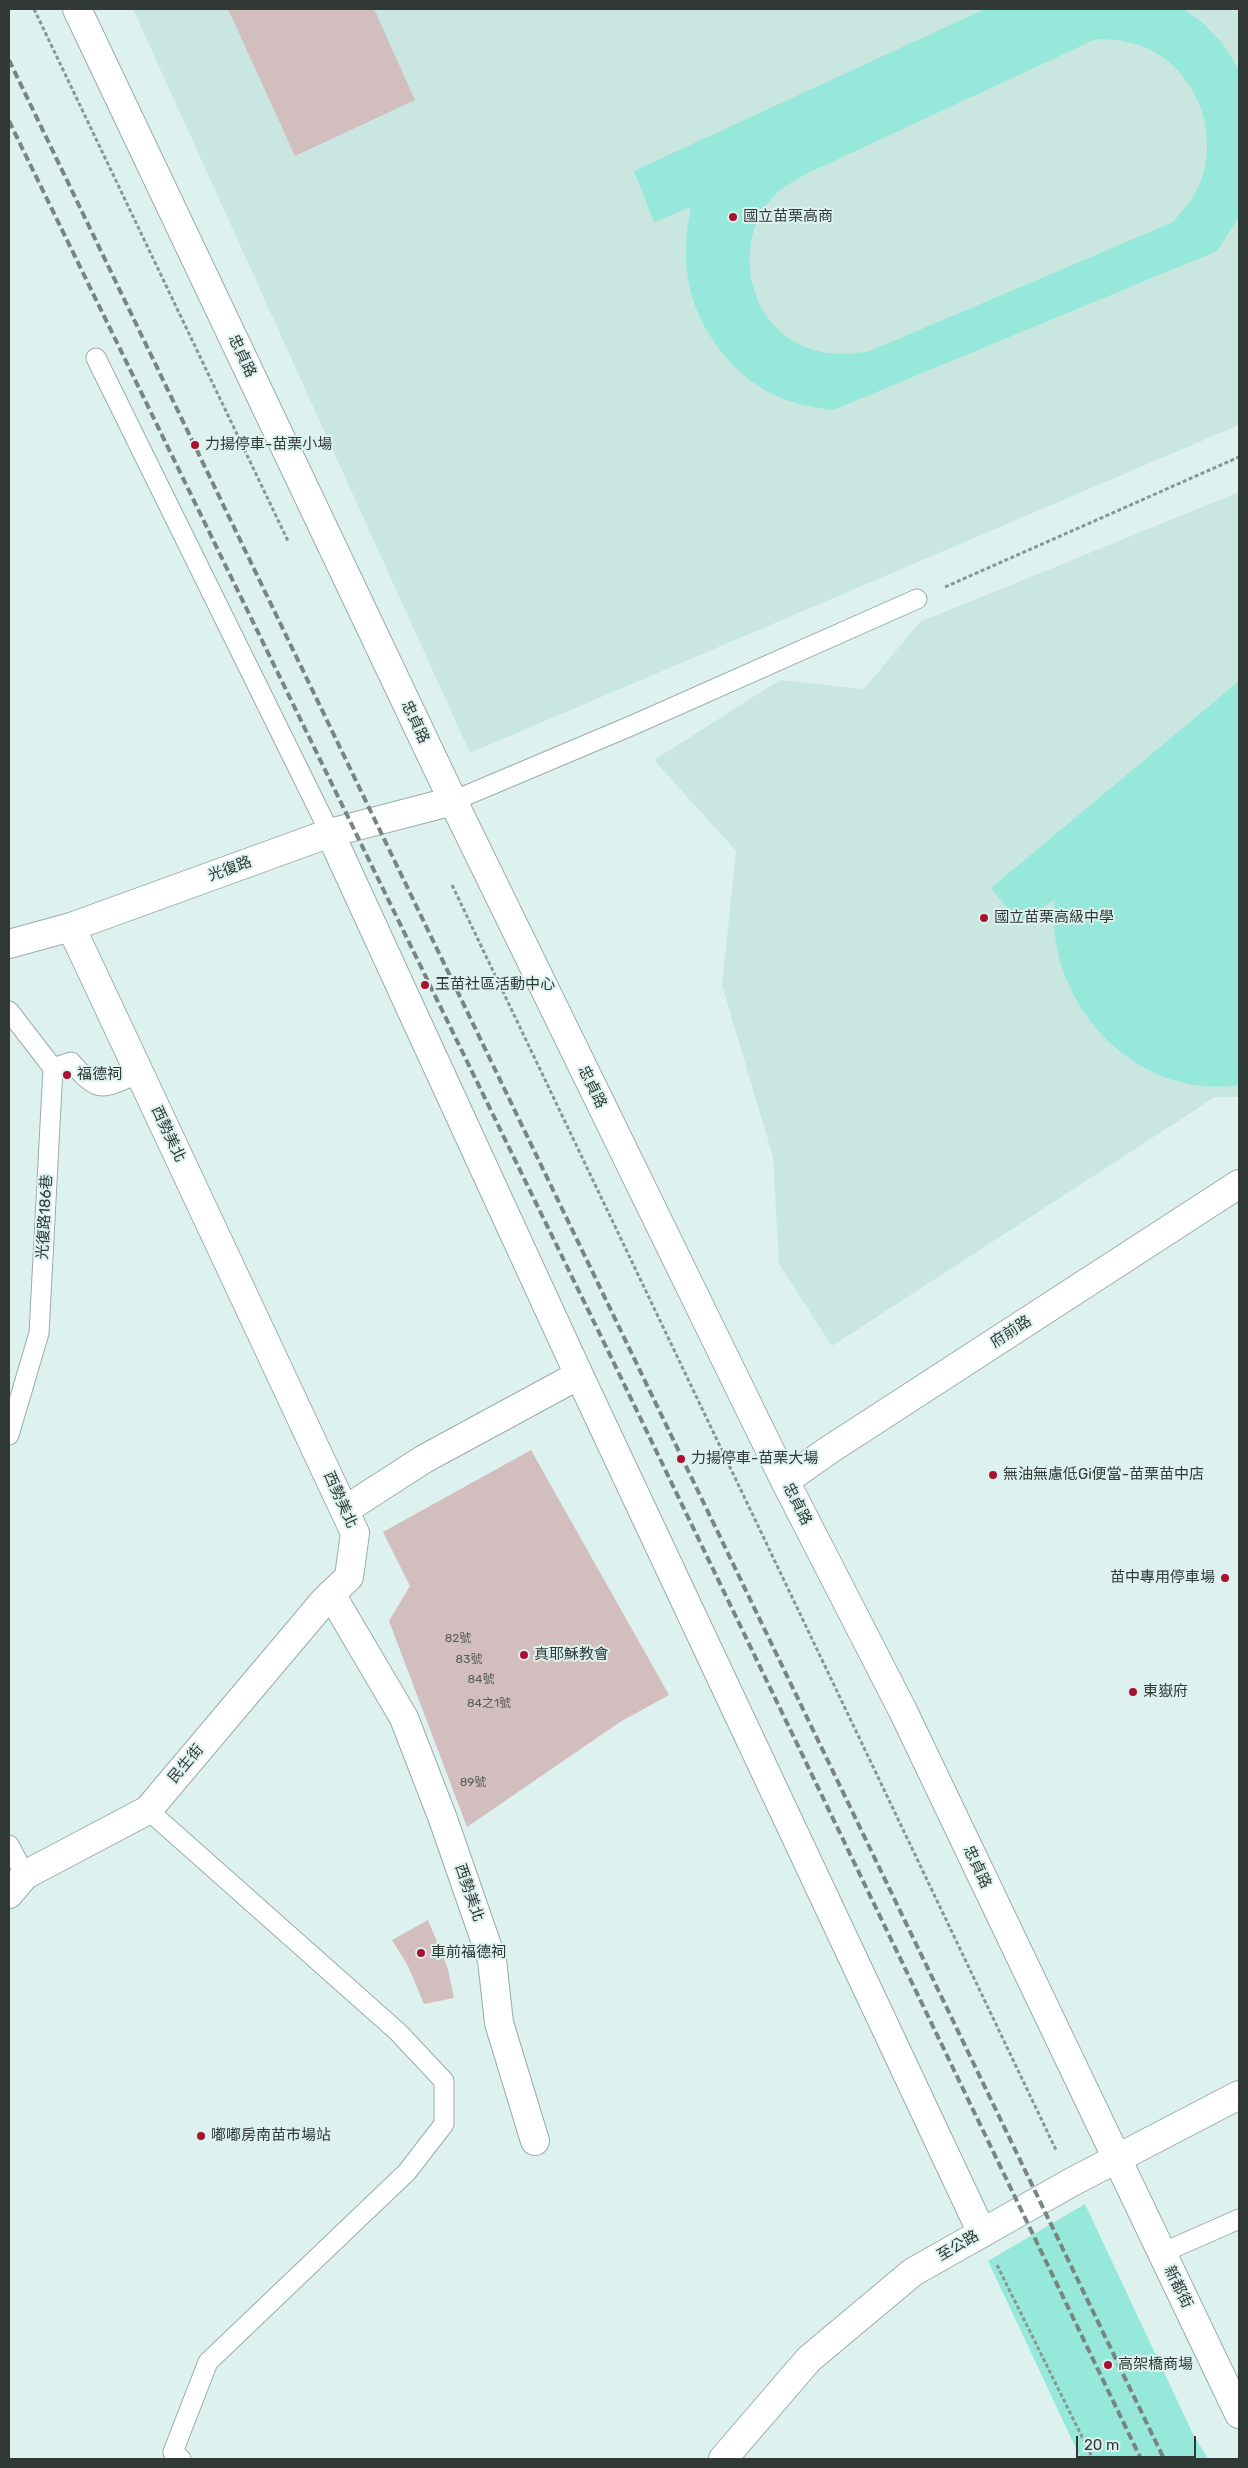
<!DOCTYPE html>
<meta charset="utf-8">
<style>
body{margin:0}
#map{position:relative;width:1248px;height:2468px;overflow:hidden;background:#ddf2ee;font-family:Rubik,sans-serif}
canvas{display:block}
.frame{position:absolute;inset:0;border:10px solid #313937;pointer-events:none}
.scale{position:absolute;left:1076px;top:2436px;width:120px;height:22px;box-sizing:border-box;border:2px solid #313937;border-top:0;padding-left:6px;font-size:15px;line-height:18px;white-space:nowrap;color:#313937;-webkit-text-stroke:4px #ddf2ee;paint-order:stroke}
</style>
<div id="map">
<canvas width="1248" height="2468"></canvas>
<div class="frame"></div>
<div class="scale">20 m</div>
</div>
<script>
const ctx = document.querySelector('canvas').getContext('2d');
ctx.lineJoin = 'round';
function fill(path, color) { ctx.fillStyle = color; ctx.fill(path, 'evenodd'); }
function strokePath(path, color, width, dash) { ctx.strokeStyle = color; ctx.lineWidth = width; ctx.lineCap = dash ? 'butt' : 'round'; ctx.setLineDash(dash || []); ctx.stroke(path); }
function drawText(font, color, halo, rows, align = 'center') {
  ctx.font = font + ' Rubik,"Noto Sans TC",sans-serif'; ctx.lineWidth = 4; ctx.setLineDash([]); ctx.textBaseline = 'middle'; ctx.strokeStyle = halo; ctx.fillStyle = color; for (const [text, x, y, turn = 0] of rows) {
    ctx.save(); ctx.translate(x, y); ctx.rotate((+turn || 0) * Math.PI / 180); ctx.textAlign = isNaN(turn) ? turn : align; if (halo) ctx.strokeText(text, 0, 0); ctx.fillText(text, 0, 0); ctx.restore();
  }
}
const built = new Path2D(`
 M 133,9 L 1239,9 L 1239,425 L 470,753 Z
 M 1239,492 L 1239,1097 L 1215,1097 L 832,1346 L 779,1264 L 773,1157 L 722,985 L 736,851 L 654,760 L 780,680 L 864,689 L 920,622 Z`);
const green = new Path2D(`
 M 985,9 L 1183,9 L 1202,22 L 1223,44 L 1239,70 L 1239,217 L 1217,251 L 833,410 C 813,407 793,404 774,395 C 724,370 686,313 686,256 C 685,239 688,223 691,207 L 654,222 L 634,171 ZM 1096,39 C 1119,39 1142,43 1161,56 C 1201,83 1217,137 1201,181 C 1195,197 1184,209 1173,222 L 870,351 C 847,355 825,356 803,346 C 749,323 734,249 767,204 C 777,190 792,182 806,174 Z
 M 1239,681 L 1239,1085 C 1134,1101 1043,1000 1055,899 L 1021,924 L 991,888 Z
 M 1085,2204 L 1193,2434 L 1208,2459 L 1081,2459 L 988,2261 Z`);
const building = new Path2D(`
 M 228,9 L 374,9 L 415,100 L 295,156 Z
 M 531,1450 L 669,1695 L 620,1722 L 467,1827 L 389,1621 L 410,1586 L 383,1532 Z
 M 428,1920 L 448,1969 L 454,1998 L 424,2004 L 408,1966 L 392,1940 Z`);
const path = new Path2D(`
 M 34,9 L 288,541
 M 945,587 L 1239,457
 M 452,885 L 1057,2152
 M 997,2265 L 1093,2459`);
const lane = new Path2D(`
 M 96,358 L 330,833
 M 453,801 L 633,725 L 917,599
 M 9,1011 L 53,1068 L 39,1333 L 9,1435
 M 53,1068 L 71,1062 C 100,1095 101,1089 140,1073
 M 148,1810 L 398,2032 L 444,2081 L 444,2124 L 407,2172 L 208,2362 L 173,2452 L 181,2459
 M 9,1845 L 25,1875
 M 1162,2253 L 1239,2219`);
const street = new Path2D(`
 M 77,9 L 453,801 L 785,1481 L 903,1711 L 1239,2414
 M 330,833 L 579,1375 L 982,2233
 M 9,944 L 71,927 L 330,833 L 453,801
 M 785,1481 L 829,1450 L 1239,1184
 M 345,1510 L 424,1459 L 579,1375
 M 331,1594 L 404,1718 L 443,1819 L 492,1960 L 499,2023 L 535,2141
 M 9,1894 L 25,1875 L 148,1810 L 325,1600 L 349,1577 L 355,1533 L 71,927`);
const secondary = new Path2D(`
 M 723,2459 L 809,2359 L 913,2272 L 1072,2182 L 1239,2095`);
const rail = new Path2D(`
 M 9,60 L 1164,2459
 M 9,121 L 611,1357 L 1141,2459`);
const markers = [
 [733,217,5,"#a91130"],
 [195,445,5,"#a91130"],
 [984,918,5,"#a91130"],
 [425,985,5,"#a91130"],
 [67,1075,5,"#a91130"],
 [681,1459,5,"#a91130"],
 [993,1475,5,"#a91130"],
 [1225,1578,5,"#a91130"],
 [524,1655,5,"#a91130"],
 [1133,1692,5,"#a91130"],
 [421,1953,5,"#a91130"],
 [201,2136,5,"#a91130"],
 [1108,2365,5,"#a91130"]
];
const numberNames = [
 ["82號",458,1639],
 ["83號",469,1660],
 ["84號",481,1680],
 ["84之1號",489,1704],
 ["89號",473,1783]
];
const poiNames = [
 ["國立苗栗高商",743,217],
 ["力揚停車-苗栗小場",205,445],
 ["國立苗栗高級中學",994,918],
 ["玉苗社區活動中心",435,985],
 ["福德祠",77,1075],
 ["力揚停車-苗栗大場",691,1459],
 ["無油無慮低Gi便當-苗栗苗中店",1003,1475],
 ["苗中專用停車場",1215,1578,"right"],
 ["真耶穌教會",534,1655],
 ["東嶽府",1143,1692],
 ["車前福德祠",431,1953],
 ["嘟嘟房南苗市場站",211,2136],
 ["高架橋商場",1118,2365]
];
const streetNames = [
 ["忠貞路",242,356,65],
 ["忠貞路",415,722,65],
 ["光復路",230,869,-20],
 ["忠貞路",592,1087,64],
 ["西勢美北",168,1134,65],
 ["光復路186巷",45,1217,-87],
 ["府前路",1011,1332,-33],
 ["西勢美北",340,1500,66],
 ["忠貞路",797,1504,63],
 ["民生街",186,1764,-50],
 ["忠貞路",977,1867,65],
 ["西勢美北",469,1893,71],
 ["至公路",958,2246,-30],
 ["新都街",1178,2287,64]
];
fill(built, '#c9e6e1');
fill(green, '#96e8da');
fill(building, '#d2bebe');
strokePath(lane, '#99ada9', 21);
strokePath(street, '#99ada9', 30);
strokePath(secondary, '#99ada9', 30);
strokePath(path, '#889794', 3, [4, 2.5]);
strokePath(lane, '#fff', 19);
strokePath(street, '#fff', 28);
strokePath(secondary, '#fff', 28);
strokePath(rail, '#788583', 4, [8, 4]);
for (const [x, y, r, color] of markers) { const dot = new Path2D(); dot.arc(x, y, r, 0, 2 * Math.PI); ctx.fillStyle = color; ctx.fill(dot); strokePath(dot, '#ddf2ee', 2); }
drawText('12px', '#595a59', null, numberNames);
drawText('15px', '#313937', '#ddf2ee', poiNames, 'left');
drawText('15px', '#313937', '#ddf2ee', streetNames);
</script>
